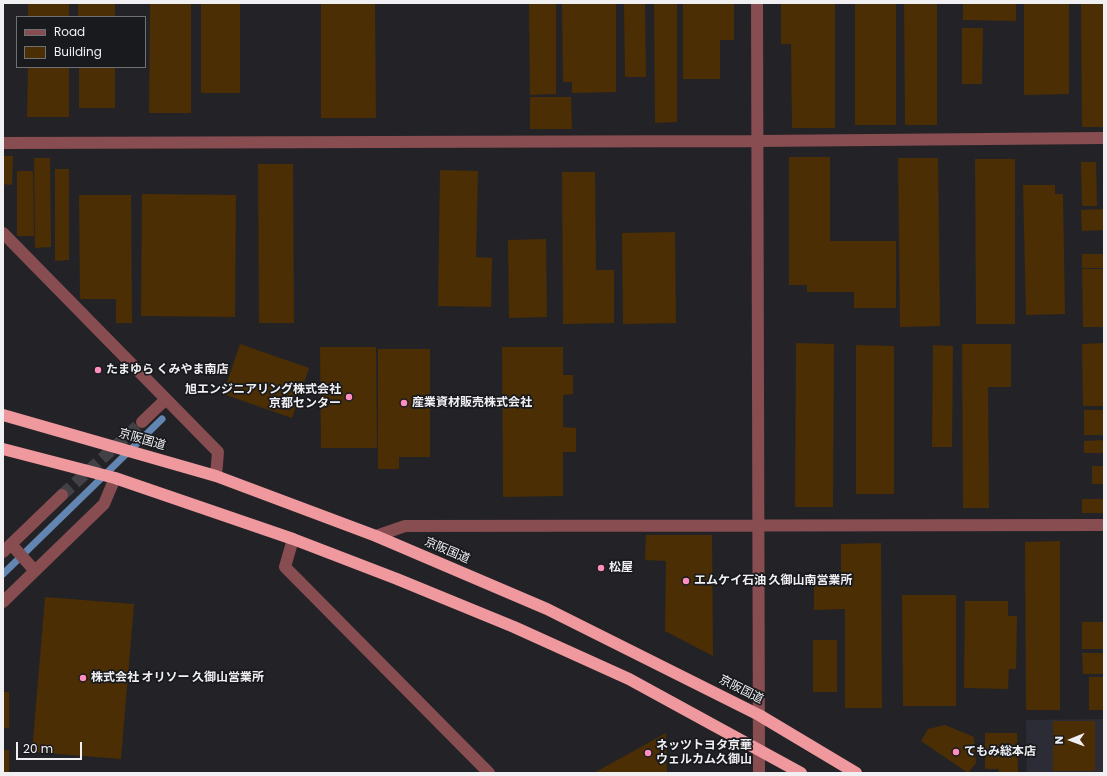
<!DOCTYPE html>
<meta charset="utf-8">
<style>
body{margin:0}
#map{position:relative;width:1107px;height:776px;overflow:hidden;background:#232327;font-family:Poppins,sans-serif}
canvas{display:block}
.frame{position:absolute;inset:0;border:4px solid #f0f0f3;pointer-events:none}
.legend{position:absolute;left:16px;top:16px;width:130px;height:52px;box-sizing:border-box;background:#191a1e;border:1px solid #6f7073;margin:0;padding:5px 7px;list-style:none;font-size:12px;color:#f0f0f3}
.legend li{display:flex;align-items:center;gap:8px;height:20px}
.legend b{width:20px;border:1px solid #6f7073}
.north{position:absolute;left:1051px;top:720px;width:40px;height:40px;-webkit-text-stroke:3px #191a1e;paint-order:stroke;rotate:269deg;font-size:11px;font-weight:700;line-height:16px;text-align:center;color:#f0f0f3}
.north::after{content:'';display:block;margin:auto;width:14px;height:18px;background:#f0f0f3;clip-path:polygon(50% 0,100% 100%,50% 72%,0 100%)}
.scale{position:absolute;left:16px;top:742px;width:66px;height:18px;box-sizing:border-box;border:2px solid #f0f0f3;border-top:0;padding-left:5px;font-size:12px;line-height:14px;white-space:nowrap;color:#f0f0f3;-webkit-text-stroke:3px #191a1e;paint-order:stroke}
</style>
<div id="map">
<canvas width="1107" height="776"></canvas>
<div class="frame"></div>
<ul class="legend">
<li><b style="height:5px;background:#874d51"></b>Road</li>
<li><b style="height:11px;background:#4b2e03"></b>Building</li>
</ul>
<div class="north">N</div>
<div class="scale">20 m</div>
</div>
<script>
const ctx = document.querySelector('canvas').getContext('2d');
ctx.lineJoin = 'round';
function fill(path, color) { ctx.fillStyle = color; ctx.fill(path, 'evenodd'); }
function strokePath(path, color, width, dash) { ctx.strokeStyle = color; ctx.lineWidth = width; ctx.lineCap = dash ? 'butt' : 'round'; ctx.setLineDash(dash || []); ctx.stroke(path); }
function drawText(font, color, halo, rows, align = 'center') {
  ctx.font = font + ' Poppins,"Noto Sans JP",sans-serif'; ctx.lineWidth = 3.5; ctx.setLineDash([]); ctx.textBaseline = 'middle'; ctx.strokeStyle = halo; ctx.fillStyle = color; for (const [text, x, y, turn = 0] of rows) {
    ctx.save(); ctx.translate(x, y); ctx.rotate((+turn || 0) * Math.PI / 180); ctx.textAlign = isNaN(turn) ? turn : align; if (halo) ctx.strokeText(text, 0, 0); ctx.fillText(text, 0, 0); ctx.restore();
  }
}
const built = new Path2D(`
 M 1104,719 L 1104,773 L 1027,773 L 1026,720 Z`);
const stream = new Path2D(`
 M 3,574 L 162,419`);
const building = new Path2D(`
 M 28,3 L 69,3 L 69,17 L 28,17 Z
 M 78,3 L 115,3 L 115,17 L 78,17 Z
 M 150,3 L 191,3 L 191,113 L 149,113 Z
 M 201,3 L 240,3 L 240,93 L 201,93 Z
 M 321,3 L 375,3 L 376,118 L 321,118 Z
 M 529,3 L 556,3 L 556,94 L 530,95 Z
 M 562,3 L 616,3 L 616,92 L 572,93 L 572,82 L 563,82 Z
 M 624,3 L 645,3 L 646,77 L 625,77 Z
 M 654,3 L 677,3 L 677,122 L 655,123 Z
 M 683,3 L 734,3 L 734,40 L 720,40 L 720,79 L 683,79 Z
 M 781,3 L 835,3 L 835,128 L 792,128 L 791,44 L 781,44 Z
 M 855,3 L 896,3 L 896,125 L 855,125 Z
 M 904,3 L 937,3 L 937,125 L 905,125 Z
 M 963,3 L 1016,3 L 1016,21 L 963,20 Z
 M 1024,3 L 1069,3 L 1069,94 L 1024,95 Z
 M 1081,3 L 1104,3 L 1104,127 L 1082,127 Z
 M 962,28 L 983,28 L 982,84 L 962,84 Z
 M 28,67 L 69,67 L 69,117 L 27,117 Z
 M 79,67 L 115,67 L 115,108 L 79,108 Z
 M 530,97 L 571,97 L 572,129 L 530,129 Z
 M 3,156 L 13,156 L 12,185 L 3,184 Z
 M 789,157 L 830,157 L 830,241 L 896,241 L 896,308 L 854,308 L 854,292 L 807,292 L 807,285 L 789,285 Z
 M 34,158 L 50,158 L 51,247 L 35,248 Z
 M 898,158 L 938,158 L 940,326 L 900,327 Z
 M 975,159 L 1015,159 L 1015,324 L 976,324 Z
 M 1081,162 L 1096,162 L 1097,206 L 1082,206 Z
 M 258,164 L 293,164 L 294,323 L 259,323 Z
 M 55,169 L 69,169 L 69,260 L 55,261 Z
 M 440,170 L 478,171 L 476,257 L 492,258 L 491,307 L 438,306 Z
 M 17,171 L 33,171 L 34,236 L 17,236 Z
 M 562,172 L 595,172 L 596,270 L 614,270 L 614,323 L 563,324 Z
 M 1023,185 L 1055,185 L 1055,194 L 1063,194 L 1065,314 L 1026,315 Z
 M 142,194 L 236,195 L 235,317 L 141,316 Z
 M 79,195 L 131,195 L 132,323 L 116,323 L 116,299 L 80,299 Z
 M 1104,209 L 1104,230 L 1082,231 L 1081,210 Z
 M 675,232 L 676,323 L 623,324 L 622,233 Z
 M 546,239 L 547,317 L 509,318 L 508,240 Z
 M 1082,254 L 1104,254 L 1104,268 L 1082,268 Z
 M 1082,269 L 1104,269 L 1104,327 L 1083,327 Z
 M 796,343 L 834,344 L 833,507 L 795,507 Z
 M 1104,343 L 1104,366 L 1096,366 L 1104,366 L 1104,406 L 1083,406 L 1082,344 Z
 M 240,344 L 309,368 L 292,418 L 223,394 Z
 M 962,344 L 1011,344 L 1011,387 L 988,387 L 989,508 L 963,508 Z
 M 856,345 L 894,346 L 894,494 L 856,494 Z
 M 933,345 L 953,346 L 952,447 L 932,447 Z
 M 320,347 L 376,347 L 377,448 L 321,448 Z
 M 502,347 L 563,347 L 563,375 L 573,375 L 573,394 L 563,395 L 563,427 L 576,428 L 576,452 L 563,452 L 563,496 L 503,497 Z
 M 378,349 L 430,349 L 430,457 L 399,457 L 399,469 L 378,469 Z
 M 1084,410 L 1104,410 L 1104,435 L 1084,435 Z
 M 1104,440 L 1104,453 L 1084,453 L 1084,441 Z
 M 1092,466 L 1104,466 L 1104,484 L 1092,484 Z
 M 1082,499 L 1104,499 L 1104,513 L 1082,513 Z
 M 646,535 L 712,535 L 713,656 L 665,631 L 666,561 L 645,560 Z
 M 1060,541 L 1060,710 L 1026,710 L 1025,542 Z
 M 881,543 L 882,708 L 845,708 L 845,609 L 814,610 L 814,575 L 841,575 L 841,544 Z
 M 902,595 L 956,595 L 956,706 L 903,706 Z
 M 45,597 L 134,604 L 121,759 L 32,752 Z
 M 965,601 L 1008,601 L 1008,616 L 1017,616 L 1016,669 L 1009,669 L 1008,689 L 964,688 Z
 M 1082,622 L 1104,622 L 1104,649 L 1082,649 Z
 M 813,640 L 837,640 L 837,692 L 813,692 Z
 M 1082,653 L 1104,653 L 1104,674 L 1083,674 Z
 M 1089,677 L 1104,677 L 1104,710 L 1089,710 Z
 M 3,692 L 9,692 L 9,728 L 3,728 Z
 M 1053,721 L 1095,721 L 1095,771 L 1053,771 Z
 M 945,725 L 974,737 L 976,763 L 968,773 L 921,741 L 928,729 Z
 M 666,733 L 667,773 L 594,773 Z
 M 985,733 L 1017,733 L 1018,773 L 999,773 L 999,769 L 985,769 Z
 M 3,750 L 9,750 L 9,773 L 3,773 Z`);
const minorTunnel = new Path2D(`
 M 62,495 L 142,422`);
const minor = new Path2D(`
 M 757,3 L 759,773
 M 3,143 L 757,141 L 1104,138
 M 3,233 L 218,452 L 216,476
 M 142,422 L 166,399
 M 376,536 L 405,526 L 1104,525
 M 293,539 L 285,567 L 489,773
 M 11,544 L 35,571
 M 3,552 L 62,495
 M 3,602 L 104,504 L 115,478`);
const highway = new Path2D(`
 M 3,415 L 216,476 L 376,536 L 547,609 L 759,715 L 856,773
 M 3,449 L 115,478 L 293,539 L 397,579 L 514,627 L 629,679 L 801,773`);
const markers = [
 [98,370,4,"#fe8ebe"],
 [349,397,4,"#fe8ebe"],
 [404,403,4,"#fe8ebe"],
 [601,568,4,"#fe8ebe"],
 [686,581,4,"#fe8ebe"],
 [83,678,4,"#fe8ebe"],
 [956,752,4,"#fe8ebe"],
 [648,753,4,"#fe8ebe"]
];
const poiNames = [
 ["たまゆら くみやま南店",106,370],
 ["旭エンジニアリング株式会社",341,390,"right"],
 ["京都センター",341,404,"right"],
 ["産業資材販売株式会社",412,403],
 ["松屋",609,568],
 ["エムケイ石油 久御山南営業所",694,581],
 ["株式会社 オリソー 久御山営業所",91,678],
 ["ネッツトヨタ京華",656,746],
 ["ウェルカム久御山",656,760],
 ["てもみ総本店",964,752]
];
const streetNames = [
 ["京阪国道",142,440,16],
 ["京阪国道",447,551,23],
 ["京阪国道",741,690,27]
];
fill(built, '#2b2c36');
strokePath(stream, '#6385b1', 7);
fill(building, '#4b2e03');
strokePath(minorTunnel, '#424246', 12, [12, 6]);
strokePath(minor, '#874d51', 12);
strokePath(highway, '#ef989e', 12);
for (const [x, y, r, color] of markers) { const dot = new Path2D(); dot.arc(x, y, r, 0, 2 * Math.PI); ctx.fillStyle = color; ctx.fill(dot); strokePath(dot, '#191a1e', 1.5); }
drawText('bold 12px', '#f0f0f3', '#191a1e', poiNames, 'left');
drawText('12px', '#f0f0f3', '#191a1e', streetNames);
</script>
